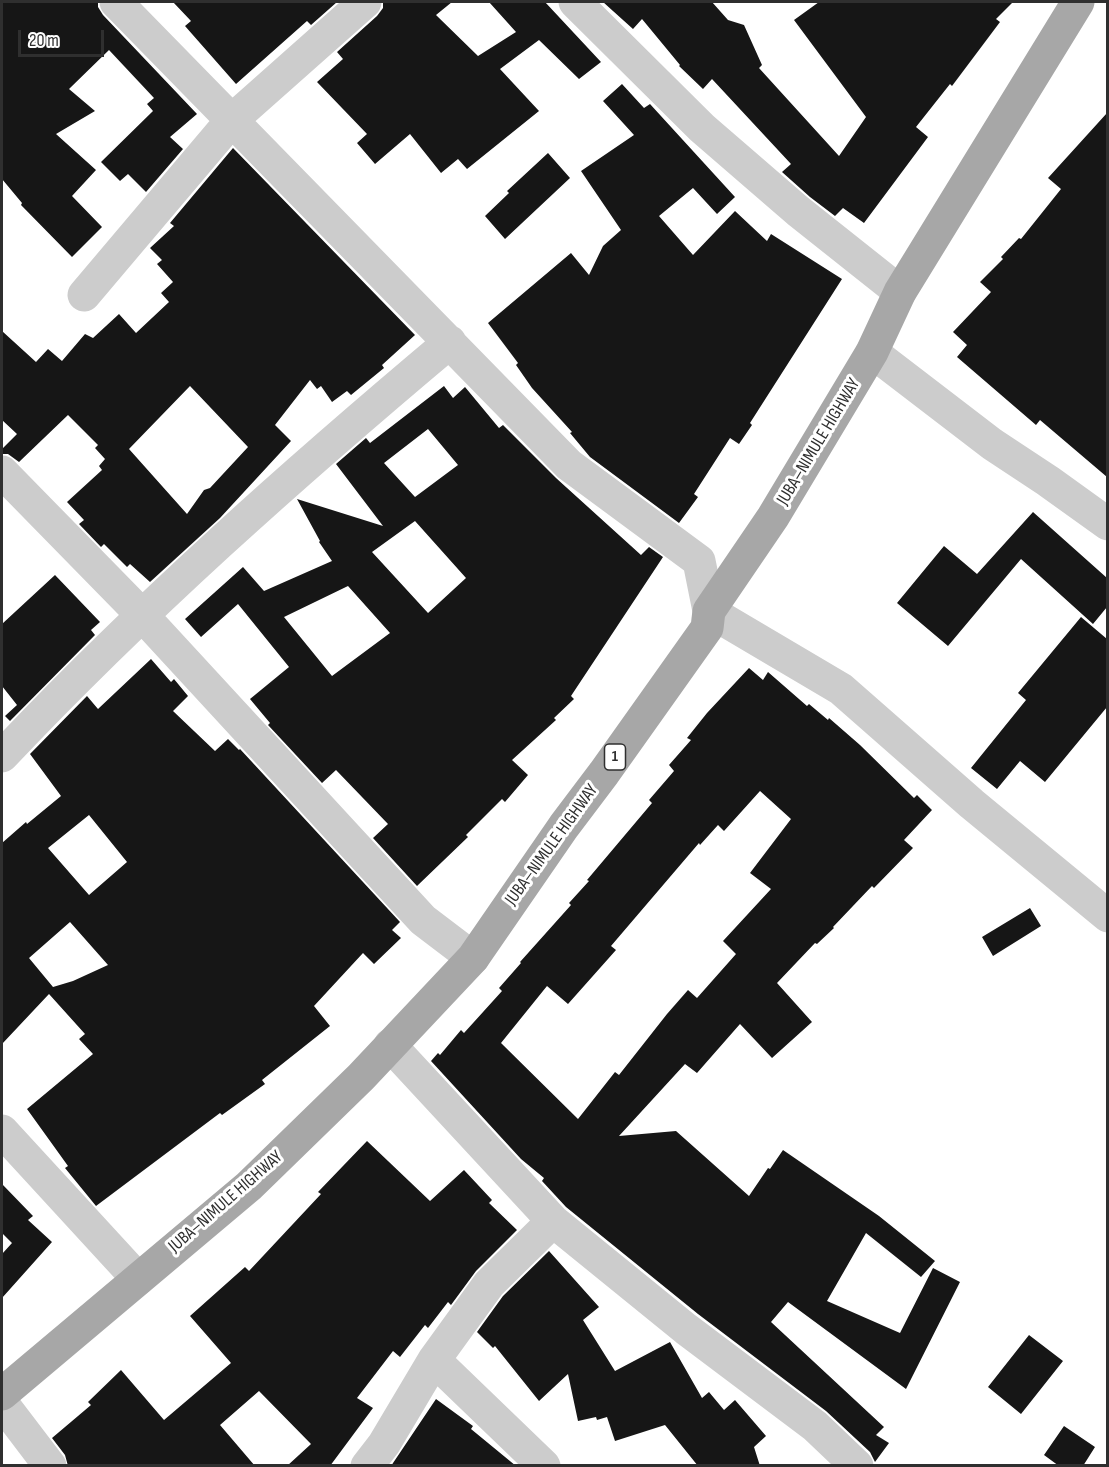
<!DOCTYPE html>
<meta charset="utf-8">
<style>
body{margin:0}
#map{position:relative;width:1109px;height:1467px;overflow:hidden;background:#fff;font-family:"Sofia Sans Condensed",sans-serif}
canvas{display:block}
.frame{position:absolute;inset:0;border:3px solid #2f2f2f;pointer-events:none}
.scale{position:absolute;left:18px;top:30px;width:86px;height:27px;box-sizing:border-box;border:3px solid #2f2f2f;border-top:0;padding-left:8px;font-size:18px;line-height:21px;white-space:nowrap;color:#2f2f2f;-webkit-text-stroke:4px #fff;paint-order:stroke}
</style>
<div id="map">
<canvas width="1109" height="1467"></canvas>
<div class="frame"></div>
<div class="scale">20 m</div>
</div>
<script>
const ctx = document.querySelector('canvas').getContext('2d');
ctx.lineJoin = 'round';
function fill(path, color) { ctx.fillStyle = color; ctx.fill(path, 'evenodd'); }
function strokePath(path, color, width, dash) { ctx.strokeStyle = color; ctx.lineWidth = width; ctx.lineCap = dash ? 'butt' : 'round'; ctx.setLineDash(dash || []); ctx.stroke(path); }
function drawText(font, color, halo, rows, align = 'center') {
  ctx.font = font + ' "Sofia Sans Condensed",sans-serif'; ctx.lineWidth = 6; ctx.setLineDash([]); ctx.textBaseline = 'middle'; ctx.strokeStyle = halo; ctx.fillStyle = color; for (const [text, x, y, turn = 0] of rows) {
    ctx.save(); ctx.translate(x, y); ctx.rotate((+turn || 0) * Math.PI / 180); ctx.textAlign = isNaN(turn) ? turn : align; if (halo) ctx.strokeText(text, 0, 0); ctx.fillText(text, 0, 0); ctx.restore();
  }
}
const building = new Path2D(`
 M 2,2 L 98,2 L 98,7 L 103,15 L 197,114 L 170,137 L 183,149 L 146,192 L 128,174 L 120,181 L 101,162 L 153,111 L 147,104 L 154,98 L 109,50 L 69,89 L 95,111 L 56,134 L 96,170 L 72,196 L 102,227 L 72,257 L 21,205 L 22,203 L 2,179 Z
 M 173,2 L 337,2 L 311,25 L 307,21 L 236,84 L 185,26 L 191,21 Z
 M 383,2 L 452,2 L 436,15 L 478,56 L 516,32 L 489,2 L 545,2 L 601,62 L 579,79 L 539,40 L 500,69 L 539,111 L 467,169 L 458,159 L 441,173 L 410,134 L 375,164 L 357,143 L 367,134 L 317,82 L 343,59 L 337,52 L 377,16 L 383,8 Z
 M 603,2 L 712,2 L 728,20 L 744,25 L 762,65 L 759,68 L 839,156 L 866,117 L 794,20 L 819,2 L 1013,2 L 996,19 L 1000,22 L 952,86 L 950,84 L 916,127 L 928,137 L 864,223 L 843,208 L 835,216 L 810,197 L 782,172 L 791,164 L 712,79 L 703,89 L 679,66 L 680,65 L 642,19 L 633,29 Z
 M 622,84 L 644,108 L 650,104 L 735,197 L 717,214 L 693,188 L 659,216 L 693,255 L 735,211 L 767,241 L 771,234 L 842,279 L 750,423 L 752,425 L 739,444 L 730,438 L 694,494 L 698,497 L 679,523 L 590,457 L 570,433 L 572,432 L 532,388 L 516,365 L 518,363 L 488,323 L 571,253 L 589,275 L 603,246 L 621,230 L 581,171 L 634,135 L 603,101 Z
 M 1107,113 L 1107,477 L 1040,420 L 1036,425 L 957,357 L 967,345 L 953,332 L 991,292 L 980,282 L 1003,259 L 1001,257 L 1019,238 L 1021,239 L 1061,189 L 1048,178 Z
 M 233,148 L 415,335 L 382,365 L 384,368 L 351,395 L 347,391 L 332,402 L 321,386 L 317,389 L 310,380 L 275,425 L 291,441 L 220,518 L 150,582 L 130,564 L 127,567 L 104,544 L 101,547 L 79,524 L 84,520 L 67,502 L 102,470 L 99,466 L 105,459 L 95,448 L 98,445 L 68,415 L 19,462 L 8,454 L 2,454 L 2,449 L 17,434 L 2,420 L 2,331 L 36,362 L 48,349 L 62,361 L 85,334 L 93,338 L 119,314 L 136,333 L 169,302 L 161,293 L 173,282 L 157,264 L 162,260 L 150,248 L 174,226 L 170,223 ZM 190,386 L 248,447 L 210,488 L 204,490 L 187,514 L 129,449 Z
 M 548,153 L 570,178 L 505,239 L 485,216 L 509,193 L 507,191 Z
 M 444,386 L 453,398 L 465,387 L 499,428 L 503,425 L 556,478 L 641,555 L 649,547 L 663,557 L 571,696 L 574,699 L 554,718 L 556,720 L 512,760 L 528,775 L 505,802 L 502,799 L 466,835 L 468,837 L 417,886 L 373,838 L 388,824 L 336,770 L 322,783 L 268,725 L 270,723 L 250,699 L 289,667 L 238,604 L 201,637 L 185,619 L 243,567 L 264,591 L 332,561 L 319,542 L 320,541 L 297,499 L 383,526 L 336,464 L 366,438 L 370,443 ZM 428,429 L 458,465 L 415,497 L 384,463 ZM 415,521 L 466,578 L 428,613 L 372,552 ZM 348,586 L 390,633 L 332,676 L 284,617 Z
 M 1033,512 L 1107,578 L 1107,607 L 1093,624 L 1021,559 L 948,646 L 897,603 L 944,546 L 977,574 Z
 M 55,575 L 100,622 L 91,630 L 95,635 L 10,721 L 5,716 L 17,705 L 2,686 L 2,624 Z
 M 1081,617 L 1107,639 L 1107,707 L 1045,782 L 1020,761 L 997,789 L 971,768 L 1026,700 L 1018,693 Z
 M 151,659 L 171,682 L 174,679 L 188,696 L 173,711 L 215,751 L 228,739 L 239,750 L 240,749 L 400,922 L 392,930 L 401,938 L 374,964 L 363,953 L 314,1006 L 330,1026 L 262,1080 L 265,1084 L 222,1115 L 220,1113 L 96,1206 L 65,1168 L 68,1166 L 27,1109 L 93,1054 L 79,1039 L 85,1034 L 49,994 L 2,1044 L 2,843 L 26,822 L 27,824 L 61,796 L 30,754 L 87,696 L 98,709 ZM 89,815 L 127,862 L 89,895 L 48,848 ZM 70,922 L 108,965 L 73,981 L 53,987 L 29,958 Z
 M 749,668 L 763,680 L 768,672 L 807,706 L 809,704 L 828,720 L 829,718 L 860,745 L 914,798 L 917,795 L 932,810 L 904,840 L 913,848 L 874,888 L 872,886 L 833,927 L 834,928 L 817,944 L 815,943 L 777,983 L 812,1022 L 772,1058 L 740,1024 L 697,1073 L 685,1064 L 619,1136 L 676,1131 L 749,1196 L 768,1168 L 770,1169 L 783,1150 L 879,1216 L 935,1261 L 921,1277 L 866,1233 L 827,1301 L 900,1333 L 933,1268 L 960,1282 L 906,1389 L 788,1302 L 771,1322 L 884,1427 L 876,1435 L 889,1443 L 875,1462 L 870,1452 L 826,1411 L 698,1314 L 566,1207 L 542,1181 L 544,1178 L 521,1159 L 431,1061 L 438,1053 L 440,1055 L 461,1030 L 464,1033 L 502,991 L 499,988 L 521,963 L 520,962 L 571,905 L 569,903 L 589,881 L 587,880 L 652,803 L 649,800 L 674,771 L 669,765 L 691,740 L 687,738 L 707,713 ZM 760,791 L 791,819 L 750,873 L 771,889 L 723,941 L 736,954 L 697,998 L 688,990 L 667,1014 L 619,1075 L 615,1072 L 578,1119 L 501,1043 L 547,986 L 568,1004 L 616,950 L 611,946 L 699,843 L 700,845 L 718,825 L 724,831 Z
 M 1030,908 L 1041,926 L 993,956 L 982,937 Z
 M 367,1141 L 430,1201 L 464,1170 L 492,1200 L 489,1203 L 517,1230 L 476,1271 L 451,1305 L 448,1302 L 428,1328 L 425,1325 L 400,1357 L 393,1351 L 357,1398 L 373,1408 L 330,1466 L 287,1466 L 311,1444 L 259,1391 L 220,1425 L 255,1466 L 68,1466 L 65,1455 L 52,1438 L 91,1405 L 88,1402 L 121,1370 L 164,1420 L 231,1363 L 190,1316 L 245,1267 L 249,1271 L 321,1194 L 318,1192 Z
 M 2,1184 L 33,1216 L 28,1220 L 52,1242 L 2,1298 L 2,1254 L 12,1243 L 2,1233 Z
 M 549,1251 L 599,1307 L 583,1320 L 615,1371 L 670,1342 L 702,1398 L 709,1392 L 724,1410 L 735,1400 L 766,1436 L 754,1447 L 760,1466 L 698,1466 L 665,1425 L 615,1441 L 607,1417 L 597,1420 L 596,1417 L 578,1421 L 568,1374 L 539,1401 L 495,1346 L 493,1348 L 477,1332 L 503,1296 Z
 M 1029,1335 L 1063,1361 L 1021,1414 L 988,1387 Z
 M 436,1399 L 473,1426 L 471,1429 L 516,1466 L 391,1466 Z
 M 1064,1426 L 1095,1447 L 1083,1466 L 1059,1466 L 1044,1455 Z`);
const minor = new Path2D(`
 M 116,2 L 569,465 L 699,561 L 709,611 L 841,689 L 972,804 L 1108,916
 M 575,2 L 702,128 L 798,211 L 900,292
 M 84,295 L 232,120 L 365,2
 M 872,352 L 992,444 L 1048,481 L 1108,524
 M 2,472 L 141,614 L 423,920 L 473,958
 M 2,756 C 142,608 294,473 450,342
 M 2,1131 L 138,1279
 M 553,1221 L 686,1329 L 815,1426 L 857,1466
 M 434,1360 L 544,1466
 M 2,1403 L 50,1466
 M 367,1466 L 384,1444 L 434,1360 L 489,1284 L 553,1221 L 390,1045`);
const major = new Path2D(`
 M 2,1394 L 249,1186 L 361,1077 L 473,958 L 564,826 L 604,773 L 707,628 L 709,611 L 773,517 L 872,352 L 900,292 L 1078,2`);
const shields = [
 [615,757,21]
];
const shieldNames = [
 ["1",615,757]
];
const streetNames = [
 ["JUBA–NIMULE HIGHWAY",819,442,-59],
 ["JUBA–NIMULE HIGHWAY",552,845,-54],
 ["JUBA–NIMULE HIGHWAY",226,1202,-41]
];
fill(building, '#161616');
strokePath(minor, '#ccc', 33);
strokePath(major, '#a7a7a7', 33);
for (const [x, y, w] of shields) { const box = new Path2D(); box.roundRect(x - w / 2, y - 13, w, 26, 4.5); ctx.fillStyle = '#fff'; ctx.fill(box); strokePath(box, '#2f2f2f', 1.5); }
drawText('bold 16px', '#2f2f2f', null, shieldNames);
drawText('18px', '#2f2f2f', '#fff', streetNames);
</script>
